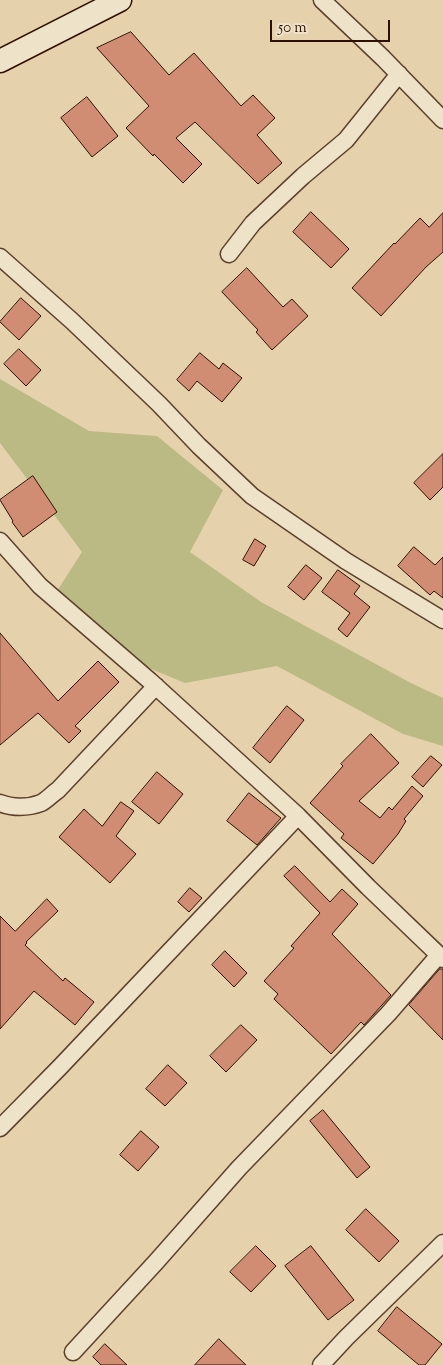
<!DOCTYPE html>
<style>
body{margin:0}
#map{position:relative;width:443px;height:1365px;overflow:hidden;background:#e5d2ac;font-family:"Sorts Mill Goudy",serif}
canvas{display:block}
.scale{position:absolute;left:270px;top:20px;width:120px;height:22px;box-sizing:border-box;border:2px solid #2e1002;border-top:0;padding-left:6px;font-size:15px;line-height:18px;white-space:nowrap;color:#2e1002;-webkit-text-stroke:4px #eee2c9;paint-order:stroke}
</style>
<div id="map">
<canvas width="443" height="1365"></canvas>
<div class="scale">50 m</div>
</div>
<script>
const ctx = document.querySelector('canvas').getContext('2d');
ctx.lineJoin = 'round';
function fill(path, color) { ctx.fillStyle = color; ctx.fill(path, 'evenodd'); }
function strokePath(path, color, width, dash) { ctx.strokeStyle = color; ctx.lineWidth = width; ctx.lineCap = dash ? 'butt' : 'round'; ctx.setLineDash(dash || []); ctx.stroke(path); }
const green = new Path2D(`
 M 0,379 L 89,431 L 157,436 L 223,490 L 190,552 L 261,602 L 411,683 L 443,698 L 443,746 L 403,734 L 277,666 L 185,683 L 105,650 L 48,605 L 82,552 L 0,443 Z`);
const building = new Path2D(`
 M 131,32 L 169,75 L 194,53 L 241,106 L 253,95 L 275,118 L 257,135 L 282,163 L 258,184 L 195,122 L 176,138 L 202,164 L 183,183 L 154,154 L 153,156 L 126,128 L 149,106 L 97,48 Z
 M 87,97 L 118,136 L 92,157 L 61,118 Z
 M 311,212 L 349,249 L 331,268 L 293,232 Z
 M 443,213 L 443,252 L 426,267 L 381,316 L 352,288 L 394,243 L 395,244 L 420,218 L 429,227 Z
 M 247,268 L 283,307 L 292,299 L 308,316 L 272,350 L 256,332 L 258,330 L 222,292 Z
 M 21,298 L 41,316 L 19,340 L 0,322 Z
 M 19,349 L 41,370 L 26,386 L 4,364 Z
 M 200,353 L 219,369 L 223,363 L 242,378 L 222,402 L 197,381 L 189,391 L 177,380 Z
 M 443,454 L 443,487 L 430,500 L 414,483 Z
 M 33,476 L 57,512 L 23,537 L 12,522 L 13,521 L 0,500 Z
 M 255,539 L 266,546 L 254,566 L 243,560 Z
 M 414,547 L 435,565 L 443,557 L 443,598 L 434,591 L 430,595 L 398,566 Z
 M 306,565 L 322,578 L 304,600 L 288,587 Z
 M 338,570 L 360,586 L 354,594 L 370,607 L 347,637 L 338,629 L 350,613 L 322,592 Z
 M 0,633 L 58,701 L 98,661 L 119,682 L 75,726 L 81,731 L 69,743 L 38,713 L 0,745 Z
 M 287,706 L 304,720 L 270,763 L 253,748 Z
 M 371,734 L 399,763 L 359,801 L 380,818 L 389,807 L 392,810 L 412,786 L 423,796 L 404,819 L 406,821 L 398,834 L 373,864 L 341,838 L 344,834 L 310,803 L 343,766 L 341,764 Z
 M 431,756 L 442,765 L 423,787 L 412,777 Z
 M 157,772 L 183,794 L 159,824 L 132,802 Z
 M 249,793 L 281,818 L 257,845 L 227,821 Z
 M 121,802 L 134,811 L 116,836 L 136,854 L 110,883 L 59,837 L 84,809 L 102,826 Z
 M 295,866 L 330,902 L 342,889 L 358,904 L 332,934 L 391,995 L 364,1025 L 361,1022 L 331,1054 L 274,999 L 278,994 L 264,981 L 294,948 L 291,946 L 320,913 L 284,876 Z
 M 190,888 L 202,898 L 189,912 L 178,902 Z
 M 47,899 L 58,911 L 26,942 L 27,943 L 25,945 L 63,981 L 65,978 L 94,1002 L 75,1025 L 34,991 L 0,1029 L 0,916 L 15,931 Z
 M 225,951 L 247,973 L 234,987 L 212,965 Z
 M 440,969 L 443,969 L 443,1040 L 409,1005 Z
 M 241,1025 L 257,1040 L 226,1072 L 210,1056 Z
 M 168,1065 L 187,1083 L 165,1106 L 146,1089 Z
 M 323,1110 L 370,1167 L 357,1178 L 310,1121 Z
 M 141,1131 L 159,1147 L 138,1171 L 120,1155 Z
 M 366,1209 L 399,1241 L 379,1262 L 346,1230 Z
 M 256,1246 L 276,1266 L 251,1292 L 230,1272 Z
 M 311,1246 L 354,1300 L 328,1320 L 285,1266 Z
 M 397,1307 L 442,1344 L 425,1365 L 419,1365 L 378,1331 Z
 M 219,1339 L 246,1365 L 195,1365 Z
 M 105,1344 L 127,1365 L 101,1365 L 93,1357 Z`);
const minor = new Path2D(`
 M 322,0 L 383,58 L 443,120
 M 229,254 L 253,223 L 303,176 L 346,140 L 399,74
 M 0,257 L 72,321 L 159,404 L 199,446 L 252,496 L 346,561 L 443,620
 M 0,541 L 40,586 L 150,681 L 298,816 L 368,887 L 443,959
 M 0,803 C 12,808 28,808 41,803 C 47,800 52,794 58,790 L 156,686
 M 0,1128 L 60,1067 L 298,816
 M 73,1352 L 156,1262 L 239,1168 L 388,1014 L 439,955
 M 321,1365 L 346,1338 L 443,1243`);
const secondary = new Path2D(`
 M 0,61 L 120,0`);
fill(green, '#bcba84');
fill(building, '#d18d73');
strokePath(building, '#2e1002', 1);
strokePath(minor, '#5c402c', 19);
strokePath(secondary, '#2e1002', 25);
strokePath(minor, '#eee2c9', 16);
strokePath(secondary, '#eee2c9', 22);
</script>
